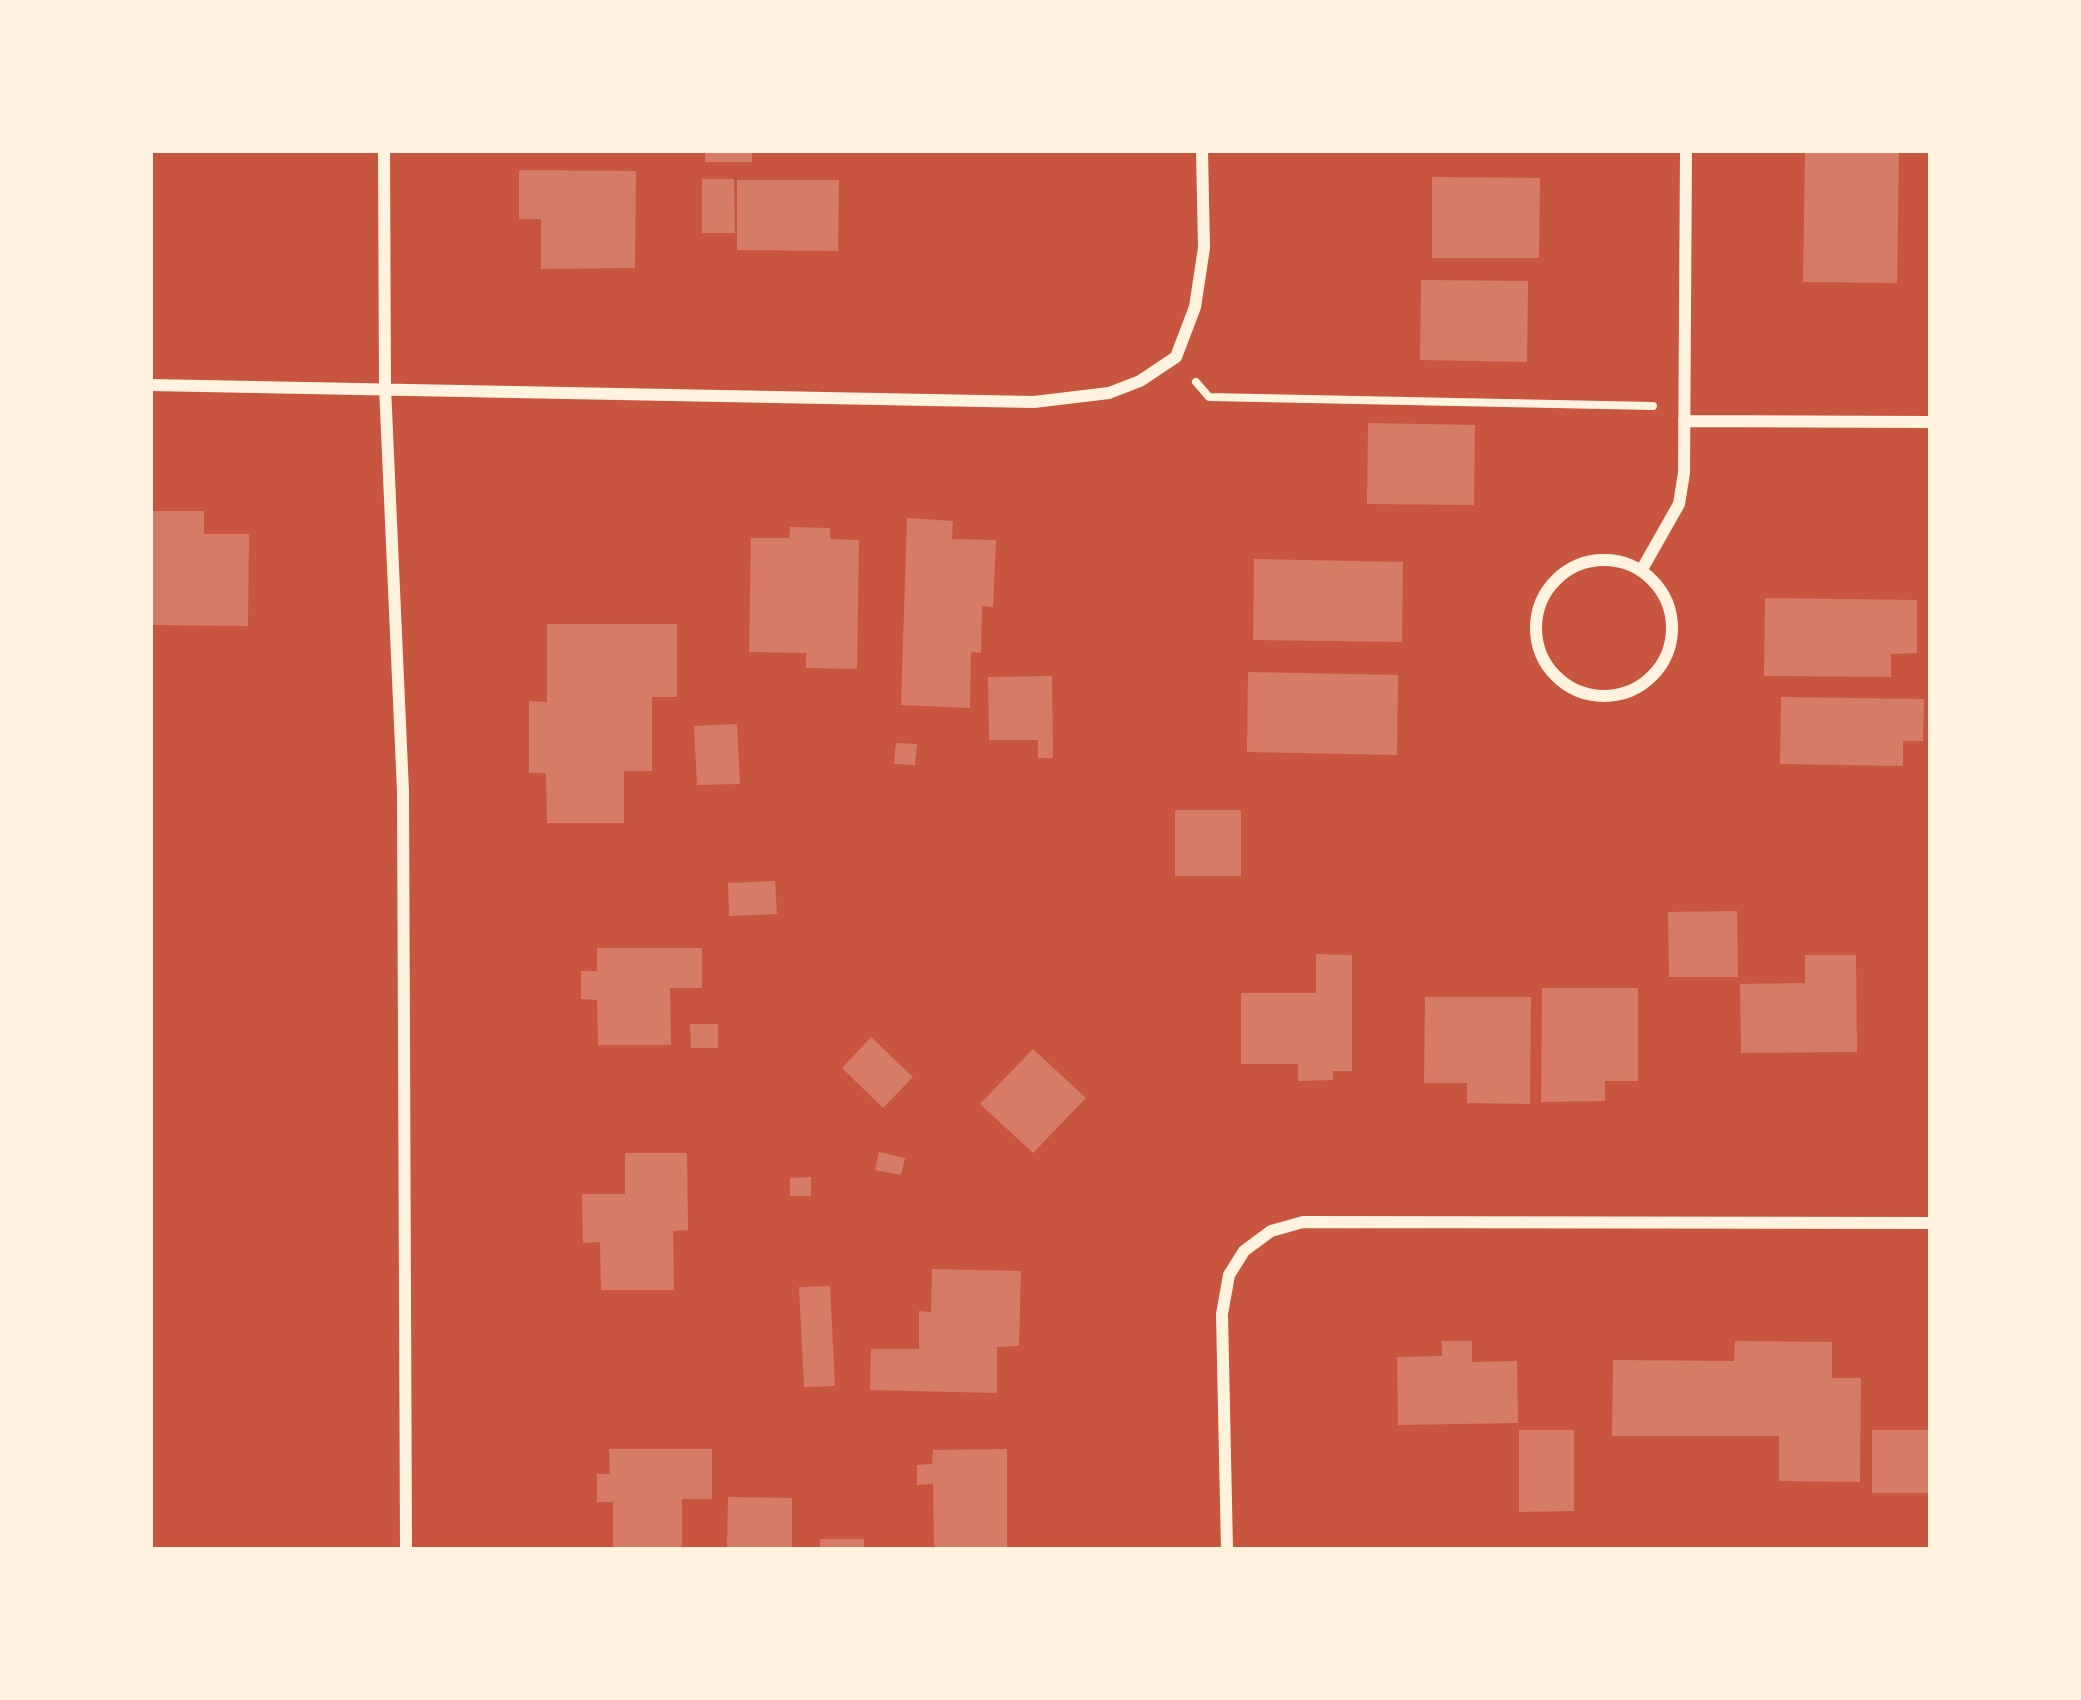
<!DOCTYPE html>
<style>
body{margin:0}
#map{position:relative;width:2081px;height:1700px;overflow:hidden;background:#c8553d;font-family:"Roboto Condensed",sans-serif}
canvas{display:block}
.frame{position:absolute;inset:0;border:153px solid #fff3e0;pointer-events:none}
</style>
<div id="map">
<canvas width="2081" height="1700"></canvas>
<div class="frame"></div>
</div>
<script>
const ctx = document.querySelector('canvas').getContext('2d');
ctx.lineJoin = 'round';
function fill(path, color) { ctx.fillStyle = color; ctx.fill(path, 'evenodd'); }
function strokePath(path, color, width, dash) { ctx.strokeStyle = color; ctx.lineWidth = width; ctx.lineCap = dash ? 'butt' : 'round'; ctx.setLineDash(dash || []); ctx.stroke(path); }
const building = new Path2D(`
 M 705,150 L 752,150 L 752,162 L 705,162 Z
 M 1805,150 L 1899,150 L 1897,283 L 1803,282 Z
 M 519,170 L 636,171 L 635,268 L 541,269 L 541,219 L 519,219 Z
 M 1432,177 L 1540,178 L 1539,258 L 1432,258 Z
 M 702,179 L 734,179 L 735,233 L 702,233 Z
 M 737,180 L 839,180 L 838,251 L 737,250 Z
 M 1421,280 L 1528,281 L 1527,362 L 1420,360 Z
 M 1368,423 L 1475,425 L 1474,505 L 1367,504 Z
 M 150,511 L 204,511 L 204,534 L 249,534 L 248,626 L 150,625 Z
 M 907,518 L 953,521 L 952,539 L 996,540 L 993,607 L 982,606 L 981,653 L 971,652 L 970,708 L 901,705 Z
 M 790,527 L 830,528 L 830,539 L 859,540 L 857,669 L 806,668 L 806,653 L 749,652 L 751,538 L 789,538 Z
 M 1254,559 L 1403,562 L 1402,642 L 1253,640 Z
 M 1765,598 L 1917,600 L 1917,653 L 1891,654 L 1891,677 L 1764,676 Z
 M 547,624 L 677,624 L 677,697 L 652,697 L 652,771 L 624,771 L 624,823 L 547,823 L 546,773 L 529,773 L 529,701 L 547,702 Z
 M 1248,672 L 1398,675 L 1397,755 L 1247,752 Z
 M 1052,676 L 1053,758 L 1038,758 L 1038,740 L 989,740 L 988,677 Z
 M 1781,697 L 1924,699 L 1923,741 L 1903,741 L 1903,766 L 1780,764 Z
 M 737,724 L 740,784 L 697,785 L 694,726 Z
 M 896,743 L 917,744 L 915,765 L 894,764 Z
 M 1175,810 L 1241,810 L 1241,876 L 1175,876 Z
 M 775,881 L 777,914 L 729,916 L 728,883 Z
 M 1737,911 L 1738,977 L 1669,977 L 1668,912 Z
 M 597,948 L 702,948 L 702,988 L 670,988 L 671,1045 L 598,1045 L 597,1000 L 581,999 L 581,971 L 597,971 Z
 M 1316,954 L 1352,955 L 1352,1071 L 1333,1071 L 1333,1080 L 1298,1081 L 1298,1064 L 1241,1064 L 1241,993 L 1316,993 Z
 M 1805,955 L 1856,955 L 1857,1052 L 1741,1053 L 1740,984 L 1805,983 Z
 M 1542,988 L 1638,988 L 1638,1081 L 1605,1081 L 1605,1101 L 1541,1102 Z
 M 1425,997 L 1531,997 L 1530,1104 L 1467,1103 L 1467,1083 L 1424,1083 Z
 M 690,1024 L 718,1024 L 718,1048 L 691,1048 Z
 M 871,1037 L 913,1077 L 883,1108 L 842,1068 Z
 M 1033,1049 L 1086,1098 L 1033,1153 L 980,1104 Z
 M 879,1152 L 905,1158 L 901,1175 L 875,1170 Z
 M 625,1153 L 687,1153 L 688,1230 L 673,1231 L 674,1290 L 601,1290 L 600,1242 L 583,1243 L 582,1194 L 625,1194 Z
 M 811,1177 L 811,1196 L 790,1196 L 790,1178 Z
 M 932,1269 L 1021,1271 L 1019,1346 L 997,1347 L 997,1393 L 870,1390 L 871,1349 L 919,1349 L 919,1311 L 931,1312 Z
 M 830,1286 L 835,1386 L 804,1387 L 799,1287 Z
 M 1442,1341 L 1472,1341 L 1472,1362 L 1517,1361 L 1518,1423 L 1398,1425 L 1397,1357 L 1442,1356 Z
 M 1735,1341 L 1832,1342 L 1832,1378 L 1861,1378 L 1860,1482 L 1779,1481 L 1779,1436 L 1612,1436 L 1613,1360 L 1734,1361 Z
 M 1519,1430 L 1574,1430 L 1574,1511 L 1519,1512 Z
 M 1872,1430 L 1929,1430 L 1929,1493 L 1872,1493 Z
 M 609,1449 L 712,1449 L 712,1499 L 682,1499 L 682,1550 L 613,1550 L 613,1502 L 597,1502 L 597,1474 L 610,1474 Z
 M 1007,1449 L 1007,1550 L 934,1550 L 933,1484 L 917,1485 L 917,1465 L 932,1464 L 933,1450 Z
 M 728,1497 L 792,1498 L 792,1550 L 727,1550 Z
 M 820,1539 L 864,1539 L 864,1550 L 820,1550 Z`);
const path = new Path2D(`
 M 1196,382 L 1209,397 L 1653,406`);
const minor = new Path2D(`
 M 384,150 L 385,387 L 403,791 L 406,1550
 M 150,385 L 1034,402 L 1109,393 L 1140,381 L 1176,357 L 1195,307 L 1204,248 L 1202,150
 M 1684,421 L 1931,422
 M1536 628a68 68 0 1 1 136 0a68 68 0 1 1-136 0Z
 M 1641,571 L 1679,504 L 1684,473 L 1686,150
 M 1227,1550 L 1222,1314 L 1229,1275 L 1244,1251 L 1271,1231 L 1303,1222 L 1931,1223`);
fill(building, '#d67c66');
strokePath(path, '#fff3e0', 8);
strokePath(minor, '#fff3e0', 12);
</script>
